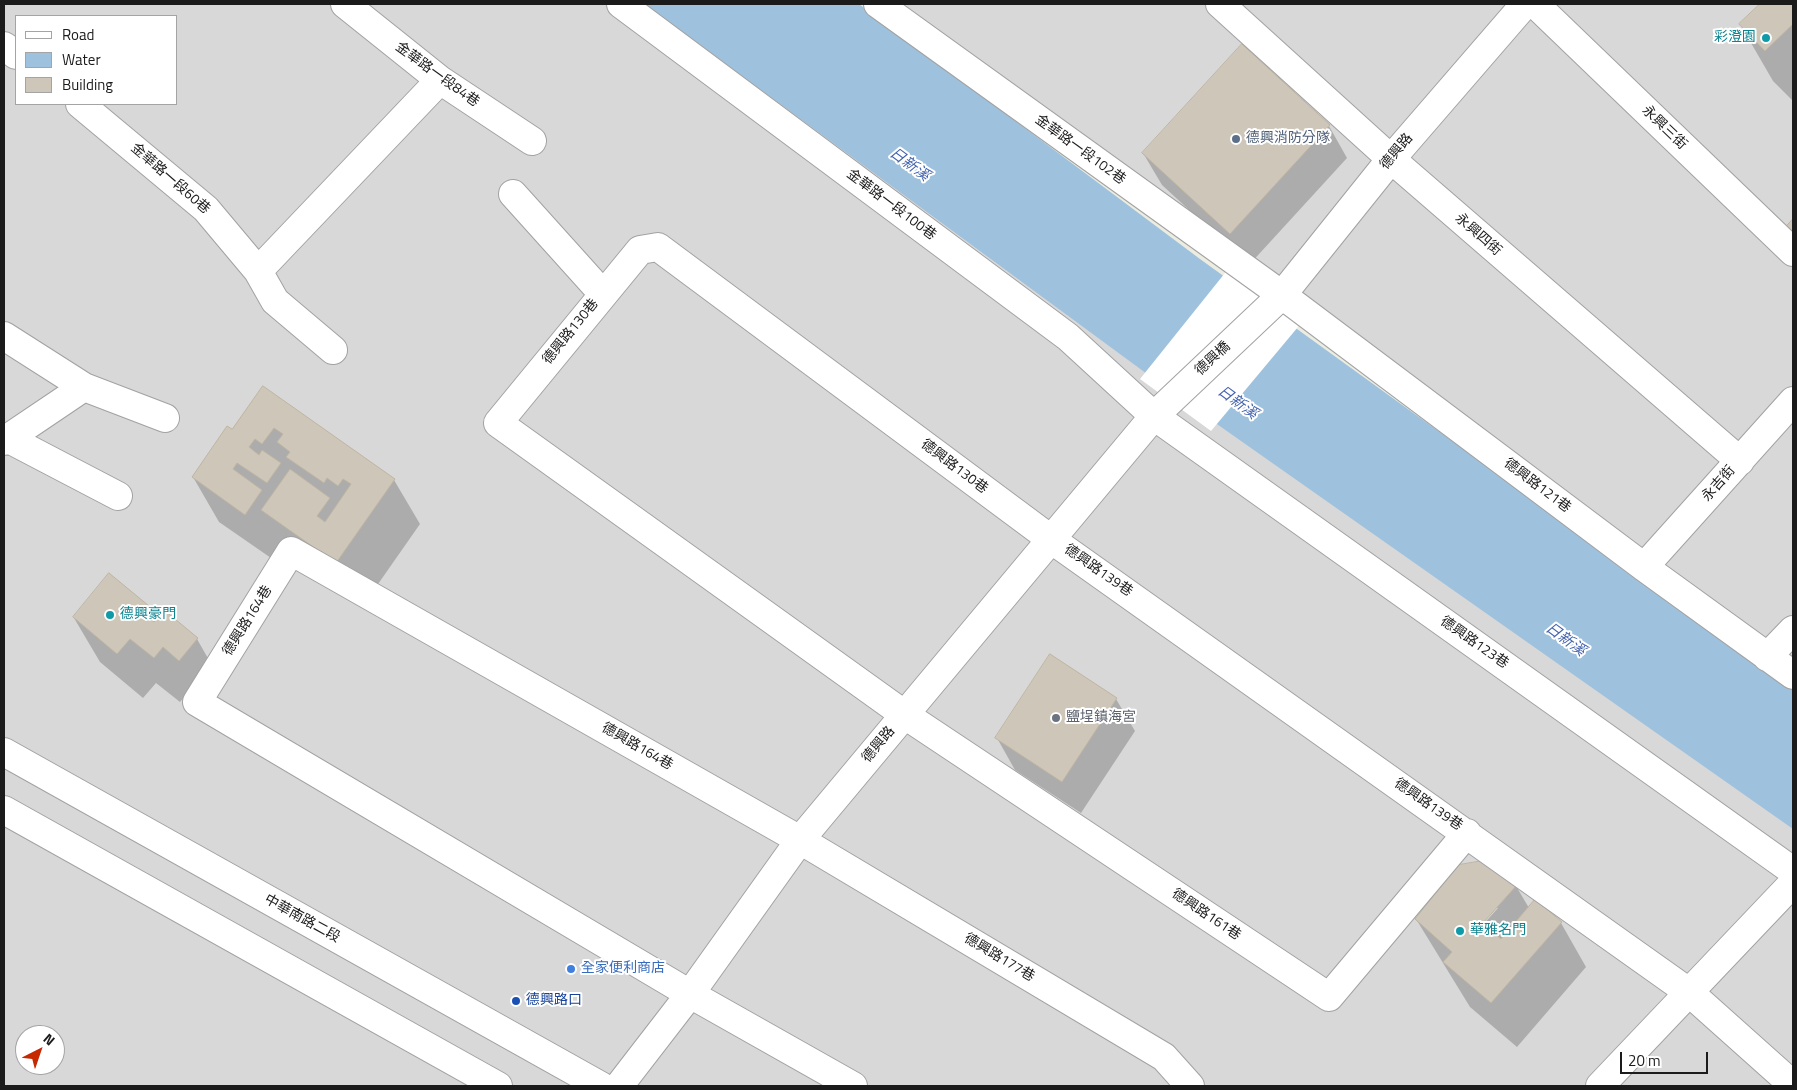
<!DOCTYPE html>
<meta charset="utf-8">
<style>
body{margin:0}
#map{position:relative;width:1797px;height:1090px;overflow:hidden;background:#edece0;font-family:"Titillium Web",sans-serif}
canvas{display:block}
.frame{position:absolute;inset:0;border:5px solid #1b1b1b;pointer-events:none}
.legend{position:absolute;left:15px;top:15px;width:162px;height:90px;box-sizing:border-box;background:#fff;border:1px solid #a4a4a4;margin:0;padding:6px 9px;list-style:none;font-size:15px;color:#1b1b1b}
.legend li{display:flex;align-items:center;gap:10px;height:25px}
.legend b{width:25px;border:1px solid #a4a4a4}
.north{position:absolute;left:15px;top:1025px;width:50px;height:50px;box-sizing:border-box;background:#fff;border:1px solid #a4a4a4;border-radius:50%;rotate:41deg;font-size:14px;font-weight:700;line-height:20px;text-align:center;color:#1b1b1b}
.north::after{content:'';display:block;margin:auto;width:18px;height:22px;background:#c62800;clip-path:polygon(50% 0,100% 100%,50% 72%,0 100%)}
.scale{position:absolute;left:1620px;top:1052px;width:88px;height:22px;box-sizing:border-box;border:2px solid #1b1b1b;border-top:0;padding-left:6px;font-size:15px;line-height:18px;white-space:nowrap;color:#1b1b1b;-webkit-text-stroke:4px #fff;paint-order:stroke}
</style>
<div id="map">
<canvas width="1797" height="1090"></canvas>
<div class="frame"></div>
<ul class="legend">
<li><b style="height:6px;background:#fff"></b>Road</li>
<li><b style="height:14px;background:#9ec2de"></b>Water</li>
<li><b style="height:14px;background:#cdc6b9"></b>Building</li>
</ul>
<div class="north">N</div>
<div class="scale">20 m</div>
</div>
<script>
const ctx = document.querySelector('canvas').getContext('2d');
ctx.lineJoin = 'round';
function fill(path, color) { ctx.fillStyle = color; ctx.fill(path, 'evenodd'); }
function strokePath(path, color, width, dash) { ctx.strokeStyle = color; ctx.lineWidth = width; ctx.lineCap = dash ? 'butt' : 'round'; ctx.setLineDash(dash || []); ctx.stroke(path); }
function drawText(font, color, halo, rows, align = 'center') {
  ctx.font = font + ' "Titillium Web","Noto Sans TC",sans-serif'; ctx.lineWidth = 4; ctx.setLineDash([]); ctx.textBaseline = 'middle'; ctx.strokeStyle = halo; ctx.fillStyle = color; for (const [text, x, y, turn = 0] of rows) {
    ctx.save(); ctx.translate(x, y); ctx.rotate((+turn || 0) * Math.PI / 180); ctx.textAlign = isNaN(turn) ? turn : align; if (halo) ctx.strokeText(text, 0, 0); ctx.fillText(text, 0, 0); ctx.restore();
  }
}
const residential = new Path2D(`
 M 4,4 L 771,4 L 1793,760 L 1793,1086 L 4,1086 ZM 16,16 L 176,16 L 176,104 L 16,104 ZM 25,1035 L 55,1035 L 55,1065 L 25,1065 Z
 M 902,4 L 1793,4 L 1793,670 Z`);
const water = new Path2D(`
 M 644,4 L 859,4 L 1200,259 L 1793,687 L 1793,829 L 1177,396 Z`);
const pier = new Path2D(`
 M 1229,268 L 1303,321 L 1211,431 L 1140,379 Z`);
const shadow = new Path2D(`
 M 1762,4 L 1793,4 L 1793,101 L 1773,81 L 1740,24 Z
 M 1329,126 L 1347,158 L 1249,265 L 1162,185 L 1143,153 Z
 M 263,387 L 394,480 L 420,524 L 362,607 L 288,555 L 271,558 L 219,522 L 193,477 L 232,431 Z
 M 148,607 L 156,622 L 197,639 L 222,683 L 189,691 L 180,702 L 156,683 L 143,698 L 100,662 L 74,618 Z
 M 1050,655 L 1116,699 L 1135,731 L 1081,813 L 1015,770 L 997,738 Z
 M 1516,886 L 1529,908 L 1561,923 L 1586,967 L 1517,1047 L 1470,1007 L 1416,919 ZM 1495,908 L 1498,908 L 1480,928 L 1478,927 Z`);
const building = new Path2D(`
 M 1760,4 L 1793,4 L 1793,24 L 1765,51 L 1739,24 Z
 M 1242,44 L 1330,125 L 1230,234 L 1142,153 Z
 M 1793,219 L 1793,237 L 1784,229 Z
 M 263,386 L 395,479 L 336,563 L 261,510 L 290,469 L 330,498 L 317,516 L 325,522 L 351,484 L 343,479 L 338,486 L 327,478 L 324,483 L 286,457 L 290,452 L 277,442 L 283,434 L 274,428 L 262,444 L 255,439 L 249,447 L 259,455 L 262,450 L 281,463 L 267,483 L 237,463 L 233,469 L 262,490 L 245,515 L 192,477 L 227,426 L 232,429 Z
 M 109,573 L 149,606 L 143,613 L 154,622 L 164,610 L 198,638 L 179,661 L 163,647 L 154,658 L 130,639 L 117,654 L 73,617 Z
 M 1050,654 L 1117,698 L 1062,782 L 995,738 Z
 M 1488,860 L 1517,885 L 1483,923 L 1501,939 L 1535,899 L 1562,922 L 1491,1003 L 1443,962 L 1452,952 L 1415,919 L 1458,865 Z`);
const minor = new Path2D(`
 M 345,4 L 440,80 L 532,141
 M 621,4 L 1068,337 L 1154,416 L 1793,871
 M 878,4 L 1282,295 L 1644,567 L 1793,675
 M 1220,4 L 1391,159 L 1740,461
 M 1535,4 L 1793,252
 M 4,46 L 16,55
 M 80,104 L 206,209 L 258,271 L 275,301 L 333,350
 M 513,194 L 603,294
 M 258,271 L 440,80
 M 4,336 L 84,387 L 165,418
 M 7,438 L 118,496
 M 4,441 L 84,387
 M 1644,567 L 1793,401
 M 1767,657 L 1793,630
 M 4,752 L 601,1086
 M 4,810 L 498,1086
 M 1467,833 L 1329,997 L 905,715 L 498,423 L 640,250 L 658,247 L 1052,540 L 1690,993 L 1793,1085
 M 619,1086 L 690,994 L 800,840 L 1154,416 L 1282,295 L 1391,159 L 1525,4
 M 853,1086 L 690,994 L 197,702 L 291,551 L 800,840 L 1164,1057 L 1190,1086
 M 1600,1086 L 1793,883`);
const markers = [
 [1766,38,5,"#0f9aa8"],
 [1236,139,5,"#5c6f8a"],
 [110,615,5,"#0f9aa8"],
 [1056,718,5,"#6b7280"],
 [1460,931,5,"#0f9aa8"],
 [571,969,5,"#3f7fe0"],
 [516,1001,5,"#1a4fb4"]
];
const cultureNames = [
 ["彩澄園",1756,38,"right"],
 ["德興豪門",120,615],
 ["華雅名門",1470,931]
];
const streetNames = [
 ["金華路一段84巷",437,75,36],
 ["永興三街",1664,128,44],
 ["金華路一段102巷",1080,150,36],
 ["德興路",1397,152,-50],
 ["金華路一段60巷",170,179,41],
 ["金華路一段100巷",891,205,37],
 ["永興四街",1478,235,41],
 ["德興路130巷",571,332,-51],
 ["德興橋",1213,359,-43],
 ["德興路130巷",954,467,37],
 ["永吉街",1719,484,-49],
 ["德興路121巷",1537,486,37],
 ["德興路139巷",1098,571,35],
 ["德興路164巷",248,621,-58],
 ["德興路123巷",1474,643,35],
 ["德興路",879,745,-50],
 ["德興路164巷",637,747,30],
 ["德興路139巷",1428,805,35],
 ["德興路161巷",1206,915,34],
 ["中華南路二段",302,919,29],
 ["德興路177巷",999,958,31]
];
const serviceNames = [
 ["德興消防分隊",1246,139]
];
const worshipNames = [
 ["鹽埕鎮海宮",1066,718]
];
const shopNames = [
 ["全家便利商店",581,969]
];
const transitNames = [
 ["德興路口",526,1001]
];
const waterNames = [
 ["日新溪",909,165,36],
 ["日新溪",1237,403,36],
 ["日新溪",1565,640,36]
];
fill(residential, '#d9d8d8');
fill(water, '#9ec2de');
fill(pier, '#fff');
fill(shadow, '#0003');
fill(building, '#cdc6b9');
strokePath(building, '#bfb5a2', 1);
strokePath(minor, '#a2a2a2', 30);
strokePath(minor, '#fff', 28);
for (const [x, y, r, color] of markers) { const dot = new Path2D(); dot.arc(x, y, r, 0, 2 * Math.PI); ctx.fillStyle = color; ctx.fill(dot); strokePath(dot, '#fff', 2); }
drawText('14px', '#0d838f', '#fff', cultureNames, 'left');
drawText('14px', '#1b1b1b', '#fff', streetNames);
drawText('14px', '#4e5e75', '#fff', serviceNames, 'left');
drawText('14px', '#5b616d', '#fff', worshipNames, 'left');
drawText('14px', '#366cbe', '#fff', shopNames, 'left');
drawText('14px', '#164399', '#fff', transitNames, 'left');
drawText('italic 15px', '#4564ae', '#fff', waterNames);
</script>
